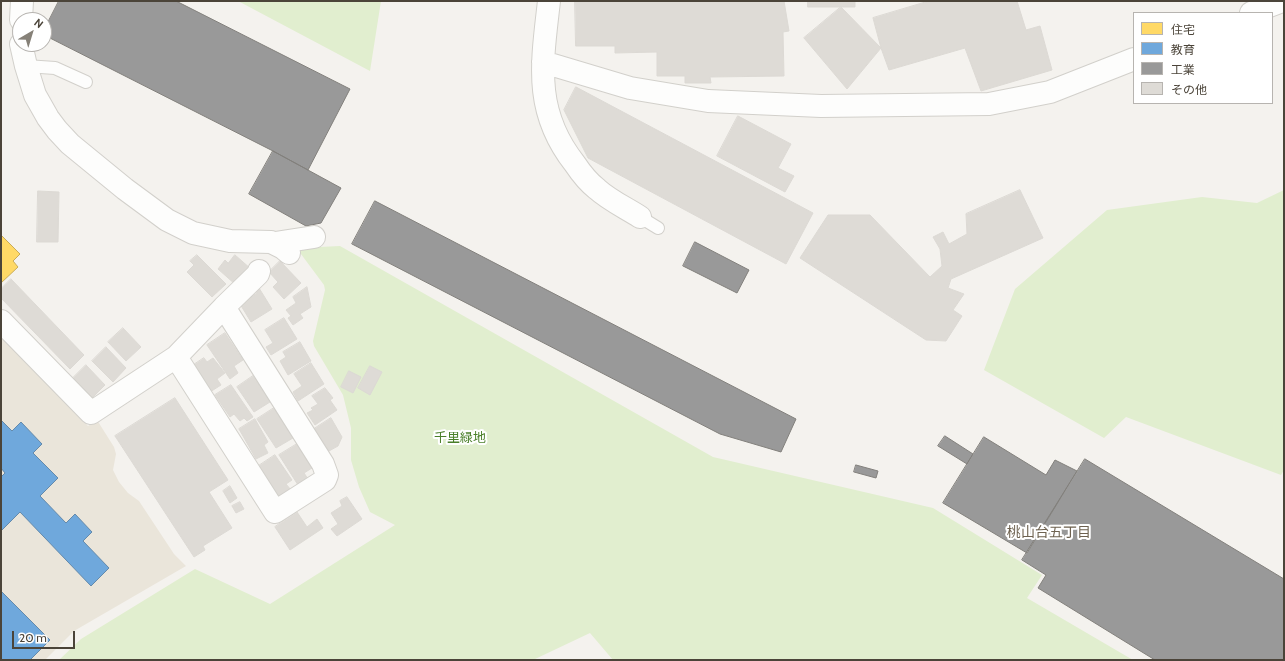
<!DOCTYPE html>
<meta charset="utf-8">
<style>
body{margin:0}
#map{position:relative;width:1285px;height:661px;overflow:hidden;background:#f4f2ee;font-family:Cabin,"Noto Sans JP",sans-serif}
canvas{display:block}
.frame{position:absolute;inset:0;border:2px solid #4b4439;pointer-events:none}
.legend{position:absolute;left:1133px;top:12px;width:140px;height:92px;box-sizing:border-box;background:#fff;border:1px solid #b7b4b0;margin:0;padding:5px 7px;list-style:none;font-size:12px;color:#4b4439}
.legend li{display:flex;align-items:center;gap:8px;height:20px}
.legend b{width:20px;border:1px solid #b7b4b0}
.north{position:absolute;left:12px;top:12px;width:40px;height:40px;box-sizing:border-box;background:#fff;border:1px solid #b7b4b0;border-radius:50%;rotate:38deg;font-size:11px;font-weight:700;line-height:16px;text-align:center;color:#4b4439}
.north::after{content:'';display:block;margin:auto;width:14px;height:18px;background:#868178;clip-path:polygon(50% 0,100% 100%,50% 72%,0 100%)}
.scale{position:absolute;left:12px;top:631px;width:63px;height:18px;box-sizing:border-box;border:2px solid #4b4439;border-top:0;padding-left:5px;font-size:12px;line-height:14px;white-space:nowrap;color:#4b4439;-webkit-text-stroke:3px #fff;paint-order:stroke}
</style>
<div id="map">
<canvas width="1285" height="661"></canvas>
<div class="frame"></div>
<ul class="legend">
<li><b style="height:11px;background:#ffd966"></b>住宅</li>
<li><b style="height:11px;background:#6fa8dc"></b>教育</li>
<li><b style="height:11px;background:#999"></b>工業</li>
<li><b style="height:11px;background:#dedbd6"></b>その他</li>
</ul>
<div class="north">N</div>
<div class="scale">20 m</div>
</div>
<script>
const ctx = document.querySelector('canvas').getContext('2d');
ctx.lineJoin = 'round';
function fill(path, color) { ctx.fillStyle = color; ctx.fill(path, 'evenodd'); }
function strokePath(path, color, width, dash) { ctx.strokeStyle = color; ctx.lineWidth = width; ctx.lineCap = dash ? 'butt' : 'round'; ctx.setLineDash(dash || []); ctx.stroke(path); }
function drawText(font, color, halo, rows, align = 'center') {
  ctx.font = font + ' Cabin,"Noto Sans JP",sans-serif'; ctx.lineWidth = 4; ctx.setLineDash([]); ctx.textBaseline = 'middle'; ctx.strokeStyle = halo; ctx.fillStyle = color; for (const [text, x, y, turn = 0] of rows) {
    ctx.save(); ctx.translate(x, y); ctx.rotate((+turn || 0) * Math.PI / 180); ctx.textAlign = isNaN(turn) ? turn : align; if (halo) ctx.strokeText(text, 0, 0); ctx.fillText(text, 0, 0); ctx.restore();
  }
}
const education = new Path2D(`
 M 1,336 L 88,426 L 97,420 L 114,447 L 116,454 L 113,470 L 119,482 L 128,493 L 139,501 L 174,554 L 186,566 L 74,631 L 45,660 L 1,660 Z`);
const green = new Path2D(`
 M 238,1 L 381,1 L 370,71 Z
 M 1284,190 L 1284,470 L 1281,475 L 1126,417 L 1104,438 L 984,370 L 1015,289 L 1107,210 L 1202,197 L 1257,203 Z
 M 340,246 L 713,457 L 933,508 L 1042,575 L 1027,598 L 1133,660 L 613,660 L 590,633 L 533,660 L 59,660 L 81,639 L 195,569 L 270,604 L 395,525 L 370,512 L 359,487 L 351,460 L 351,428 L 343,395 L 314,346 L 313,341 L 325,290 L 324,285 L 298,250 L 299,248 Z`);
const homes = new Path2D(`
 M 1,235 L 20,254 L 13,261 L 18,267 L 1,283 Z`);
const schools = new Path2D(`
 M 1,420 L 12,431 L 21,422 L 42,444 L 33,453 L 58,478 L 40,496 L 66,523 L 75,514 L 92,532 L 83,541 L 109,568 L 91,586 L 20,512 L 1,531 L 1,477 L 5,473 L 1,468 Z
 M 1,591 L 50,640 L 30,660 L 1,660 Z`);
const industry = new Path2D(`
 M 59,1 L 176,1 L 350,89 L 308,170 L 273,151 L 44,35 L 44,30 Z
 M 273,151 L 341,188 L 321,223 L 306,226 L 249,194 Z
 M 375,201 L 796,419 L 781,452 L 720,434 L 352,244 Z
 M 695,242 L 749,270 L 737,293 L 683,266 Z
 M 945,436 L 973,454 L 967,464 L 938,446 Z
 M 984,437 L 1046,475 L 1055,460 L 1077,471 L 1027,553 L 943,503 Z
 M 1085,459 L 1284,579 L 1284,660 L 1155,660 L 1038,588 L 1046,575 L 1022,560 Z
 M 856,465 L 878,471 L 876,478 L 854,472 Z`);
const building = new Path2D(`
 M 575,1 L 784,1 L 789,31 L 783,32 L 784,76 L 710,77 L 711,83 L 685,83 L 685,76 L 657,76 L 657,52 L 615,53 L 615,46 L 576,46 Z
 M 808,1 L 855,1 L 855,7 L 808,7 Z
 M 929,1 L 1017,1 L 1026,30 L 1040,26 L 1052,70 L 981,91 L 965,48 L 889,70 L 881,48 L 873,18 Z
 M 841,7 L 881,48 L 847,89 L 804,38 Z
 M 576,87 L 813,213 L 786,264 L 588,158 L 564,110 Z
 M 738,116 L 791,144 L 778,168 L 794,176 L 785,192 L 717,156 Z
 M 1020,190 L 1043,238 L 951,279 L 948,288 L 964,294 L 953,310 L 962,316 L 946,341 L 926,340 L 800,258 L 828,215 L 870,215 L 930,277 L 942,266 L 940,249 L 933,237 L 943,232 L 949,244 L 967,234 L 966,214 Z
 M 38,191 L 59,192 L 58,242 L 37,242 Z
 M 197,255 L 226,284 L 212,297 L 187,272 L 194,265 L 190,261 Z
 M 235,255 L 251,269 L 236,285 L 218,269 L 225,260 L 228,263 Z
 M 280,261 L 301,283 L 284,299 L 273,287 L 278,282 L 269,272 Z
 M 11,279 L 84,355 L 70,369 L 1,298 L 1,289 Z
 M 307,287 L 311,307 L 300,314 L 303,318 L 293,325 L 288,318 L 291,316 L 286,310 L 296,303 L 293,297 Z
 M 259,288 L 272,309 L 251,322 L 240,304 L 257,293 L 256,290 Z
 M 284,318 L 297,339 L 271,355 L 266,347 L 273,343 L 265,330 Z
 M 123,328 L 141,347 L 126,361 L 108,342 Z
 M 225,333 L 243,360 L 234,366 L 238,373 L 230,379 L 207,345 Z
 M 300,342 L 311,361 L 288,375 L 280,361 L 286,357 L 283,352 Z
 M 106,347 L 126,368 L 113,382 L 92,361 Z
 M 204,358 L 207,362 L 213,358 L 225,373 L 217,379 L 221,385 L 210,392 L 192,366 Z
 M 311,363 L 324,384 L 298,401 L 293,392 L 302,386 L 294,374 Z
 M 86,365 L 105,385 L 92,398 L 73,378 Z
 M 370,366 L 382,372 L 370,395 L 358,388 Z
 M 349,371 L 361,377 L 353,393 L 341,387 Z
 M 253,376 L 270,402 L 254,412 L 237,387 Z
 M 231,385 L 253,417 L 247,421 L 244,418 L 240,421 L 234,414 L 230,417 L 215,395 Z
 M 325,388 L 333,398 L 330,400 L 337,410 L 315,425 L 307,413 L 313,410 L 311,408 L 318,404 L 312,396 Z
 M 175,398 L 228,480 L 209,492 L 232,528 L 203,546 L 205,550 L 194,557 L 115,436 Z
 M 274,408 L 293,438 L 276,448 L 257,419 Z
 M 331,418 L 342,437 L 338,446 L 329,451 L 314,429 Z
 M 255,419 L 268,442 L 264,445 L 268,453 L 256,459 L 239,429 Z
 M 297,444 L 312,468 L 304,473 L 308,479 L 298,485 L 279,455 Z
 M 275,455 L 292,480 L 286,484 L 291,490 L 278,499 L 257,467 Z
 M 230,486 L 237,498 L 230,503 L 223,491 Z
 M 347,497 L 362,519 L 337,536 L 331,529 L 338,524 L 331,513 L 342,506 L 340,501 Z
 M 240,502 L 244,509 L 236,513 L 232,506 Z
 M 297,512 L 307,527 L 317,519 L 323,528 L 290,550 L 275,527 Z`);
const lane = new Path2D(`
 M 26,66 L 55,68 L 86,82
 M 640,217 L 658,228`);
const street = new Path2D(`
 M 549,1 C 542,63 533,111 575,164 C 581,173 588,182 597,189 C 609,200 626,208 640,217
 M 1251,13 L 1282,1
 M 21,20 L 22,1
 M 21,44 L 26,66 L 35,95 L 48,118 L 57,130 L 70,144 L 125,189 L 167,220 L 193,233 L 230,241 L 271,242 L 283,248 L 289,253
 M 543,62 L 630,88 L 708,101 L 821,106 L 989,104 L 1050,92 L 1134,59
 M 275,243 L 314,237
 M 224,307 L 258,274 L 259,271
 M 1,321 L 91,413 L 176,357 L 224,307 L 323,464 L 327,475 L 325,480 L 275,512 L 176,357`);
const parkNames = [
 ["千里緑地",460,438]
];
const neighbourhoodNames = [
 ["桃山台五丁目",1049,533]
];
fill(education, '#eae5da');
fill(green, '#e1eecf');
fill(homes, '#ffd966');
strokePath(homes, '#c9ac58', 1);
fill(schools, '#6fa8dc');
strokePath(schools, '#648aab', 1);
fill(industry, '#999');
strokePath(industry, '#82807c', 1);
fill(building, '#dedbd6');
strokePath(building, '#dcd9d4', 1);
strokePath(lane, '#d2d0cb', 14);
strokePath(street, '#d2d0cb', 24);
strokePath(lane, '#fdfdfc', 12);
strokePath(street, '#fdfdfc', 22);
drawText('13px', '#4a7f2a', '#fff', parkNames);
drawText('14px', '#6e6250', '#fff', neighbourhoodNames);
</script>
